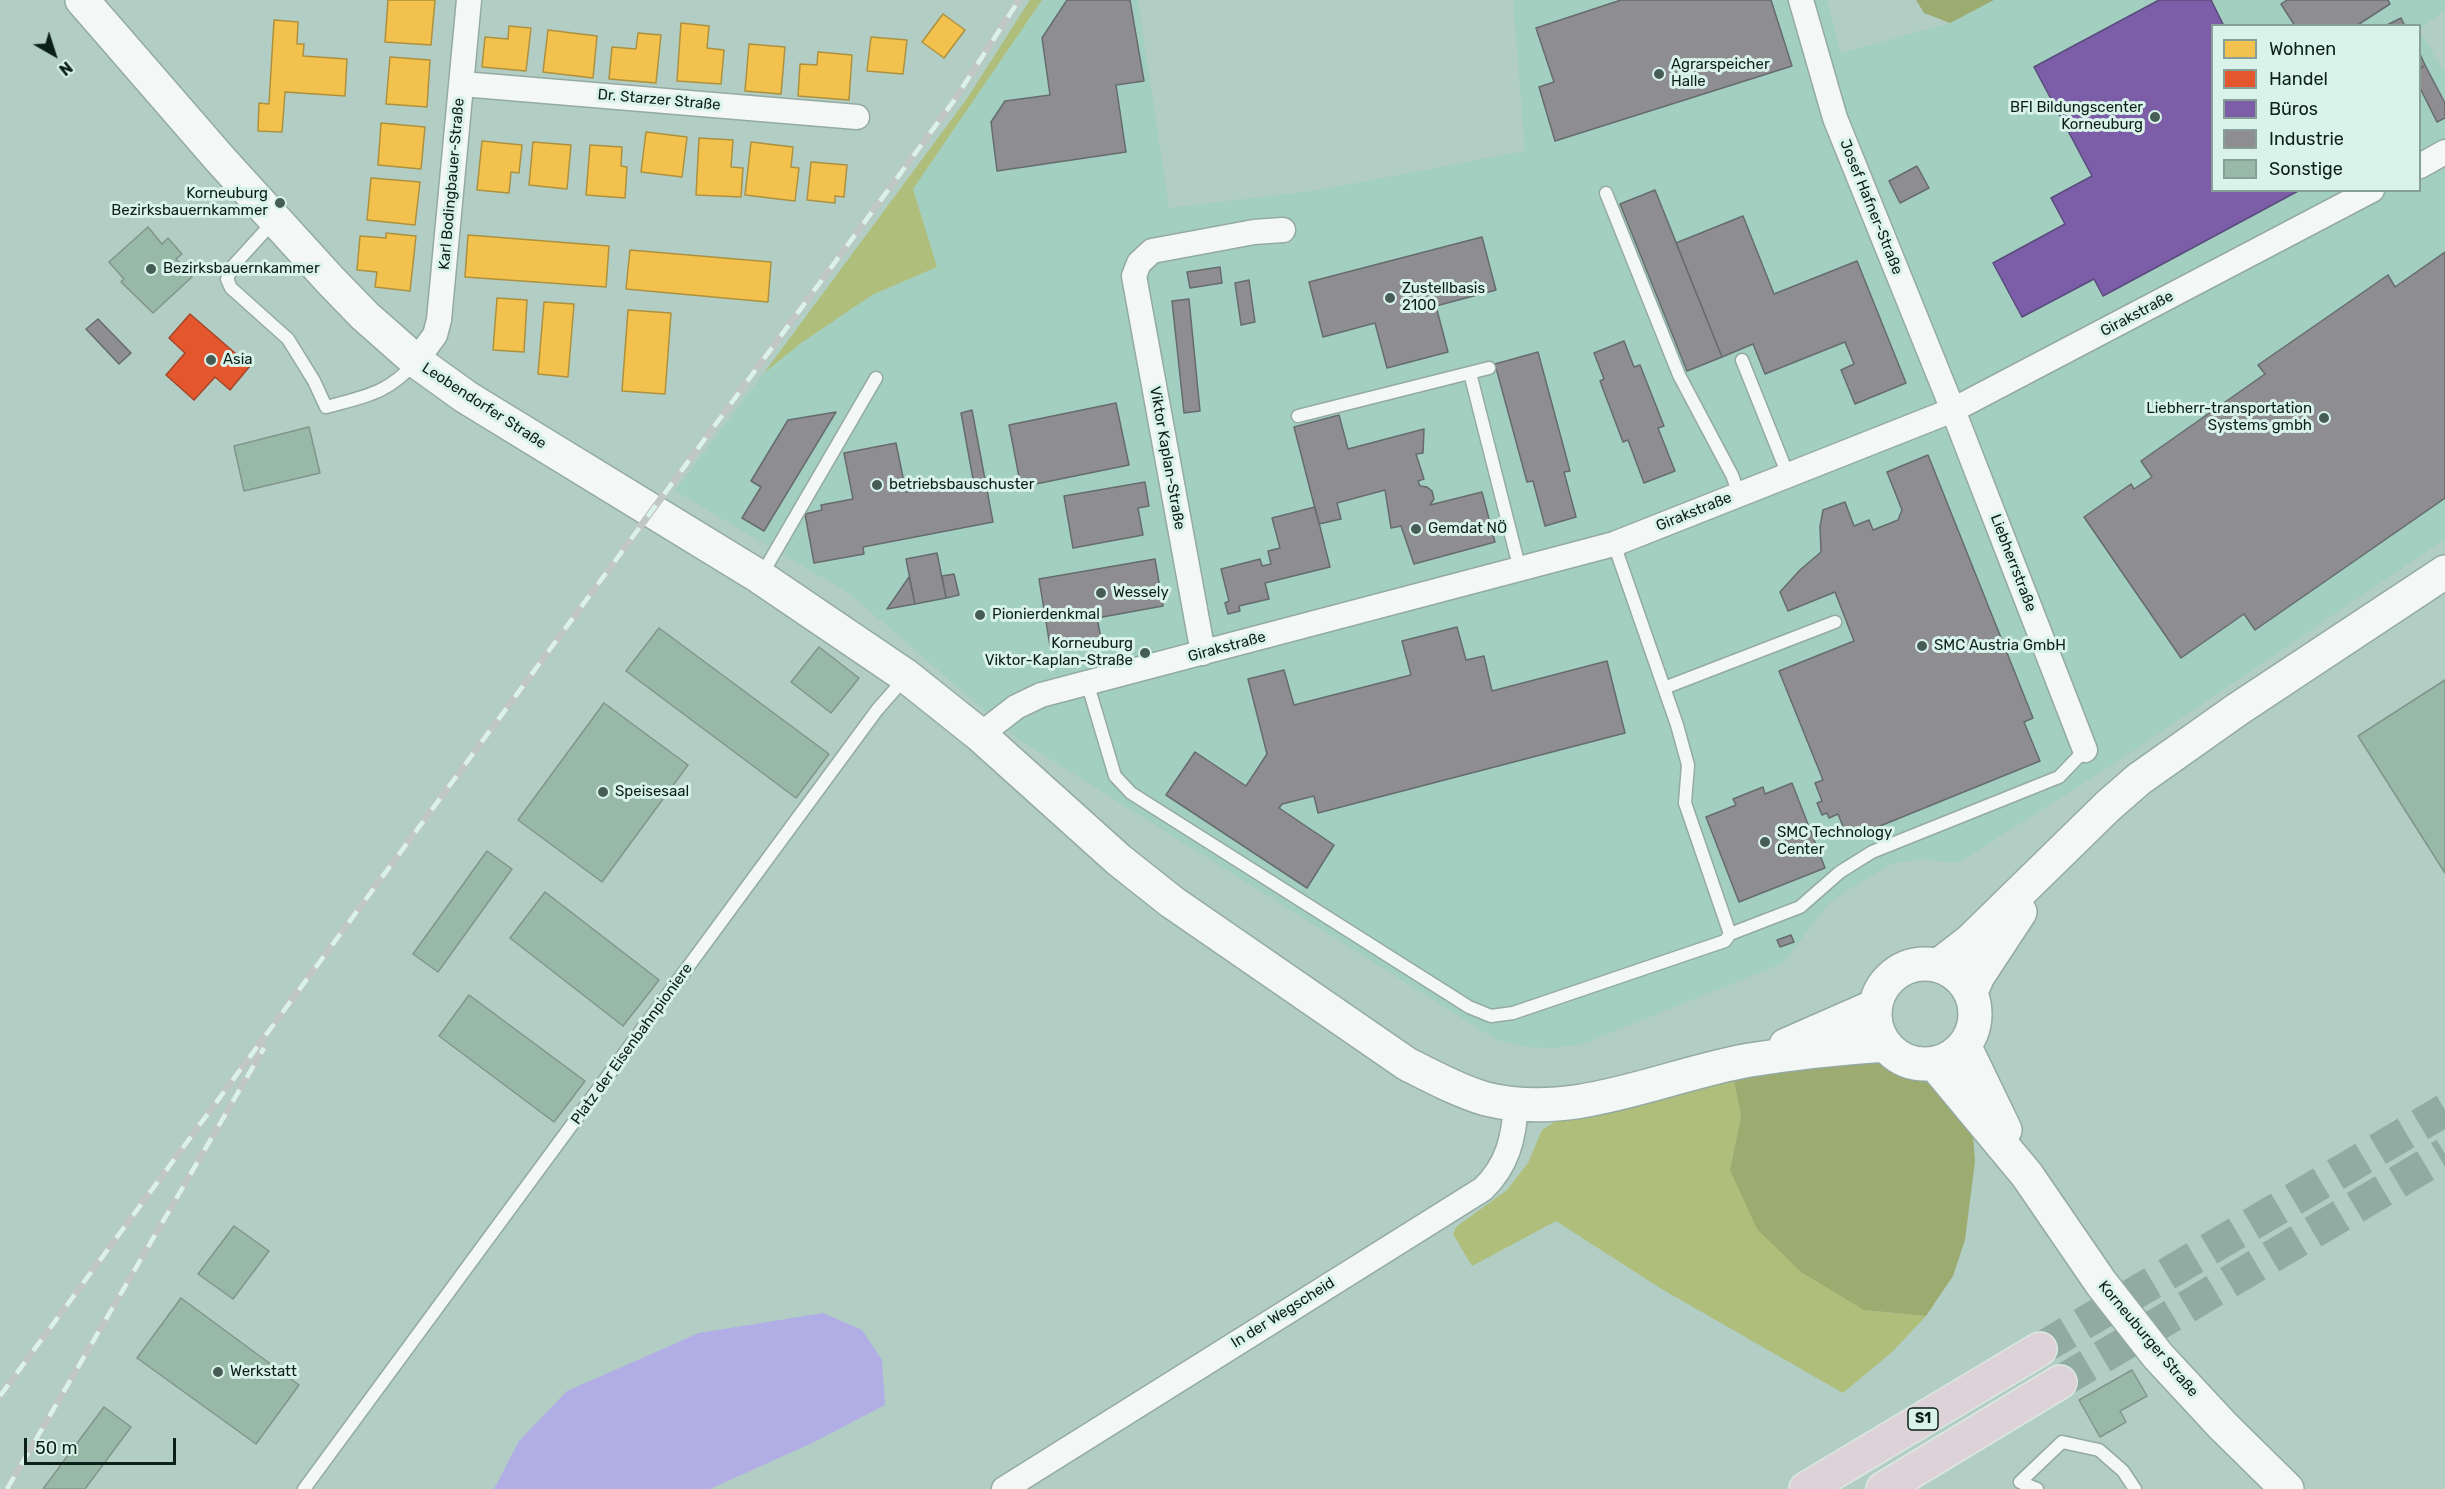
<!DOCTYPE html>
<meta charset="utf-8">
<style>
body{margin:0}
#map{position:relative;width:2445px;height:1489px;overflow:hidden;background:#b2cdc4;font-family:Rubik,sans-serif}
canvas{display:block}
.legend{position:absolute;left:2211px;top:24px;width:210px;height:168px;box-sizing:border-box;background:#daf3ea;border:2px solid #889f97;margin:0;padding:8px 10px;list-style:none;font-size:18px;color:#0c201a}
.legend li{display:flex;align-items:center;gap:12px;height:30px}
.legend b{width:30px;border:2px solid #889f97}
.north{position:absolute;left:24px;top:24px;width:60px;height:60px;-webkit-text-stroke:4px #daf3ea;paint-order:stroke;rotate:141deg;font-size:16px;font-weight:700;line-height:24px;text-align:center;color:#0c201a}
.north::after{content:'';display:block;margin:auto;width:21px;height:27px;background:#0c201a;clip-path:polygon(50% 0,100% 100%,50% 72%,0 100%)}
.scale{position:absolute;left:24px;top:1438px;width:152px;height:27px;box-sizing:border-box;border:3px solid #0c201a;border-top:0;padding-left:8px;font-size:18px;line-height:21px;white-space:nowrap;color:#0c201a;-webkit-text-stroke:4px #daf3ea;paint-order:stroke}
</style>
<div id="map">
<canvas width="2445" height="1489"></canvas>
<ul class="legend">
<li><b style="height:16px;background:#f2c14e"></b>Wohnen</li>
<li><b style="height:16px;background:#e4572e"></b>Handel</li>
<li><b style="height:16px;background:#7b5ea7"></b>Büros</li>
<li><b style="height:16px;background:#8d8d92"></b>Industrie</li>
<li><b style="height:16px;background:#98b9a7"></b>Sonstige</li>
</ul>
<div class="north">N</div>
<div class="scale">50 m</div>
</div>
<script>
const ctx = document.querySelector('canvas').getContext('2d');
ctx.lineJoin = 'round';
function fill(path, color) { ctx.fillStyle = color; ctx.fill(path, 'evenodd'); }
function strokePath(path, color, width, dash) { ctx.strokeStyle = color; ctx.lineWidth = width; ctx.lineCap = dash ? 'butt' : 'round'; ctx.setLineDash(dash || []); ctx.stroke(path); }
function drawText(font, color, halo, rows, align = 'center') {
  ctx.font = font + ' Rubik,sans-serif'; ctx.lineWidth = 6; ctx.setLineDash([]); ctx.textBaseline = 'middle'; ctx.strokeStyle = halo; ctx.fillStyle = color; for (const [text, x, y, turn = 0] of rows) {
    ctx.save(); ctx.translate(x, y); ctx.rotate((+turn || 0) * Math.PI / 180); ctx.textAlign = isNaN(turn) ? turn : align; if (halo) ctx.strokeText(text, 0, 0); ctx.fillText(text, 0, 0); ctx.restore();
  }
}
const built = new Path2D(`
 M 1042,0 L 1138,0 L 1169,208 L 1319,190 L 1525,151 L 1513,0 L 1827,0 L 1841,53 L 1950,23 L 1994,0 L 2445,0 L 2445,10 L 2420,29 L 2420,26 L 2212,26 L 2212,190 L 2420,190 L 2420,31 L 2445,73 L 2445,539 L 2120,760 L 1958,863 L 1921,859 L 1892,864 L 1864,880 L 1830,902 L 1783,963 L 1583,1044 L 1555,1048 L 1526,1047 L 1497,1040 L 1018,739 L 850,594 L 675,491 L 764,373 L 801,343 L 872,295 L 937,267 L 913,189 Z`);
const green = new Path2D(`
 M 1030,0 L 1042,0 L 913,189 L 937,267 L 872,295 L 801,343 L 764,373 L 966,100 Z
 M 1734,1081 L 1741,1116 L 1730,1170 L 1864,1310 L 1926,1316 L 1892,1352 L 1843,1393 L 1660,1288 L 1556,1221 L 1472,1266 L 1453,1234 L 1456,1227 L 1507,1190 L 1528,1163 L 1542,1130 L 1563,1116 Z`);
const forest = new Path2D(`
 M 1916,0 L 1994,0 L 1950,23 L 1924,13 Z
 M 1847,1058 L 1876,1058 L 1893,1070 L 1925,1081 L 1945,1096 L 1973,1136 L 1975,1161 L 1965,1240 L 1953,1276 L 1926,1316 L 1864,1310 L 1801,1272 L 1757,1229 L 1730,1170 L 1741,1116 L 1734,1081 Z`);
const water = new Path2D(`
 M 823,1313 L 862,1330 L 882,1360 L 885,1405 L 812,1443 L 710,1489 L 494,1489 L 519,1441 L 567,1391 L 699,1333 Z`);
const homes = new Path2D(`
 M 388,0 L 435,0 L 431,45 L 385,42 Z
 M 943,14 L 965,30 L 944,58 L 922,42 Z
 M 274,20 L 298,22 L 297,44 L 304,44 L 303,56 L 347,59 L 345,96 L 285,92 L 282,132 L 258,131 L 259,103 L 269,104 Z
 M 681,23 L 709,26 L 707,48 L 724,50 L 721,84 L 677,81 Z
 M 509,26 L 531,28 L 526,71 L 482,67 L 485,37 L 508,39 Z
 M 548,30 L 597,36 L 593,78 L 543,72 Z
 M 638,33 L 661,35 L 656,83 L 609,79 L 612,47 L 636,49 Z
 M 871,37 L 907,40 L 903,74 L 867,71 Z
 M 749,44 L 785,47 L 781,94 L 745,91 Z
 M 818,52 L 852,55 L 849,100 L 798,96 L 800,64 L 817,65 Z
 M 390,57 L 430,60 L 427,107 L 386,104 Z
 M 381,123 L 425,127 L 421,169 L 378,165 Z
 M 646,132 L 687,137 L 682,177 L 641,172 Z
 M 699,138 L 733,140 L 731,167 L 743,168 L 741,197 L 696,195 Z
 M 482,141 L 522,145 L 519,173 L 511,172 L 509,193 L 477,190 Z
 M 533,142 L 571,145 L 567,189 L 529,185 Z
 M 751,142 L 793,147 L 791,167 L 799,168 L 795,201 L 745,195 Z
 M 590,145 L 622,147 L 621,166 L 627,167 L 625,198 L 586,195 Z
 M 811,162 L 847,165 L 844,197 L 835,196 L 835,203 L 807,200 Z
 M 371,178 L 420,182 L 415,225 L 367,220 Z
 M 386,233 L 416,236 L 410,291 L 375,287 L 377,272 L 357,270 L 360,236 L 386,238 Z
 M 468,235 L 609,246 L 606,287 L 465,277 Z
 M 630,250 L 771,262 L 768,302 L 626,289 Z
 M 497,298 L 527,300 L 524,352 L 493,350 Z
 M 544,302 L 574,304 L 568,377 L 538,374 Z
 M 628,310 L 671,313 L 665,394 L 622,391 Z`);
const shops = new Path2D(`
 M 190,314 L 250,366 L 230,390 L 215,377 L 194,400 L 166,375 L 185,353 L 169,338 Z`);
const offices = new Path2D(`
 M 2159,0 L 2211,0 L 2224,26 L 2212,26 L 2212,190 L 2300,190 L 2103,296 L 2094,279 L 2022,317 L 1993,263 L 2065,224 L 2051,198 L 2092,176 L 2034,67 Z`);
const industry = new Path2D(`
 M 1067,0 L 1130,0 L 1144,81 L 1116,85 L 1126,152 L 997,171 L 991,122 L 1005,101 L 1050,95 L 1042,38 Z
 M 1621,0 L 1771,0 L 1792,66 L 1555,141 L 1539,87 L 1554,82 L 1536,28 Z
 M 2287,0 L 2388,0 L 2390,4 L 2356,26 L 2295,26 L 2281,4 Z
 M 2401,18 L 2405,26 L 2385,26 Z
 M 2420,54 L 2425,65 L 2420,69 Z
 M 2425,65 L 2445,103 L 2445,118 L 2437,122 L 2420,88 L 2420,69 Z
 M 1917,166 L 1929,188 L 1900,203 L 1889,181 Z
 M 1655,190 L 1722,357 L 1687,371 L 1620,204 Z
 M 1743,216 L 1774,294 L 1857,261 L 1906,383 L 1855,404 L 1841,370 L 1854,364 L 1845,342 L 1765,374 L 1753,344 L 1722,357 L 1676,243 Z
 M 1482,237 L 1496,290 L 1436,306 L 1448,352 L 1387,368 L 1375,323 L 1323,337 L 1309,282 Z
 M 2445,252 L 2445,498 L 2255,630 L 2244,614 L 2181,658 L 2084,517 L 2131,484 L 2134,489 L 2152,477 L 2141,461 L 2265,374 L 2258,365 L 2388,275 L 2395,287 Z
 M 1220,267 L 1222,283 L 1190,288 L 1187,272 Z
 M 1249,280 L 1255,322 L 1241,325 L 1235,283 Z
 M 1189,299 L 1200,411 L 1184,413 L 1172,301 Z
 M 98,319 L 131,353 L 119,364 L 86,329 Z
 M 1624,341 L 1634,367 L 1640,365 L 1664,426 L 1658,428 L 1675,471 L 1644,483 L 1628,440 L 1623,442 L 1600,381 L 1604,379 L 1594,353 Z
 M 1538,352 L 1570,471 L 1564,472 L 1576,517 L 1545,526 L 1533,481 L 1527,482 L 1495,364 Z
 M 1116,403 L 1129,465 L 1021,487 L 1009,425 Z
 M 972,410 L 993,522 L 863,547 L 864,554 L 814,563 L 805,514 L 822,510 L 821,505 L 853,499 L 844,453 L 896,443 L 906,492 L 973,479 L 961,413 Z
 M 836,412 L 764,531 L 742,518 L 761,487 L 751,481 L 788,420 Z
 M 1339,415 L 1348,449 L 1424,429 L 1423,453 L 1416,454 L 1424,479 L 1418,481 L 1420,486 L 1427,487 L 1432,491 L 1434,499 L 1430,505 L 1482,492 L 1495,542 L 1414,564 L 1401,526 L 1391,528 L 1385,490 L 1337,503 L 1341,519 L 1319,524 L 1294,427 Z
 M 1928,455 L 2033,718 L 2024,722 L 2040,761 L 1848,839 L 1838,814 L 1829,818 L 1827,813 L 1822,815 L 1817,803 L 1822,801 L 1815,783 L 1823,780 L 1779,671 L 1854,641 L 1835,592 L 1788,611 L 1780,592 L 1800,570 L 1821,552 L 1820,527 L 1823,510 L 1845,502 L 1854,526 L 1869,520 L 1873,530 L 1898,520 L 1902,510 L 1887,472 Z
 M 1145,482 L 1149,506 L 1138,508 L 1143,535 L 1073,548 L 1064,496 Z
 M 1315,507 L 1330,567 L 1265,583 L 1269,599 L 1239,606 L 1240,611 L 1228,614 L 1225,603 L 1229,601 L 1221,569 L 1260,559 L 1262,566 L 1271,564 L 1268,551 L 1280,548 L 1272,518 Z
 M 937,553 L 946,598 L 915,604 L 906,559 Z
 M 1155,559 L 1163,606 L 1097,618 L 1101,638 L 1050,646 L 1039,579 Z
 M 954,574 L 959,595 L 946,598 L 942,576 Z
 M 909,577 L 915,604 L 887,609 Z
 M 1457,627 L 1466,660 L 1484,656 L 1492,691 L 1607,661 L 1625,733 L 1318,813 L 1314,796 L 1282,804 L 1279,808 L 1334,845 L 1307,888 L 1166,795 L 1195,752 L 1246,786 L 1267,754 L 1248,679 L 1284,670 L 1294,705 L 1411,675 L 1402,641 Z
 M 1792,783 L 1825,868 L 1739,902 L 1706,817 L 1736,805 L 1733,799 L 1763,787 L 1765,794 Z
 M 1791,935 L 1794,942 L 1780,947 L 1777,940 Z`);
const building = new Path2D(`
 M 148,227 L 162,244 L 168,238 L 182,254 L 176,259 L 192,277 L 153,313 L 121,282 L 124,279 L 109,262 Z
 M 309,427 L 320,473 L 244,491 L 234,446 Z
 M 659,628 L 829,754 L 796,798 L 626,671 Z
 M 819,647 L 859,678 L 831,713 L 791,682 Z
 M 2445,680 L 2445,873 L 2358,736 Z
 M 604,703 L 688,765 L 602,882 L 518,820 Z
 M 487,851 L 512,869 L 438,972 L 413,954 Z
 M 545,892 L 659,980 L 623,1026 L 510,938 Z
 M 469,995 L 585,1081 L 554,1122 L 439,1036 Z
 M 234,1226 L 269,1251 L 233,1299 L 198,1274 Z
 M 181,1298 L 299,1385 L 256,1444 L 137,1358 Z
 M 2132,1370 L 2147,1396 L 2120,1411 L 2126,1422 L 2100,1437 L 2079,1400 Z
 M 104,1407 L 131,1427 L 85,1489 L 43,1489 Z`);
const motorwayTunnel = new Path2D(`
 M 2040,1349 L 2445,1110
 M 2060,1382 L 2445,1154`);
const service = new Path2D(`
 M 1606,193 L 1679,375 L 1732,475 L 1739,494
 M 274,221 L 233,266 L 227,279 L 231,288 L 288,339 L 314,381 L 326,407 C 366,396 387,394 416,362
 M 1742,360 L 1788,475
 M 1470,373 L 1520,570
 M 1298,416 L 1489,368
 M 761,576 L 876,378
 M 1087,682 L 1115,776 L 1131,793 L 1469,1007 L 1491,1016 L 1513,1013 L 1725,941 L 1730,934 L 1685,803 L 1688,765 L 1677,725 L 1614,544
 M 1664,688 L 1835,622
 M 1730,934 L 1800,907 L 1840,872 L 1872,852 L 2059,777 L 2085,750
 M 304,1489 L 877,710 L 905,678
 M 2037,1489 L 2020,1482 L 2062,1442 L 2099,1450 L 2123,1471 L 2135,1489`);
const minor = new Path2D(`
 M 1801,0 L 1835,118 L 1953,410 L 2085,750
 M 462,84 L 857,117
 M 2420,166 L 2445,152
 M 416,361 L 435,335 L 439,320 L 469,0
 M 1203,653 L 1134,276 L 1139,263 L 1152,251 L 1254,232 L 1283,230
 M 980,735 L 1016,707 L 1041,695 L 1614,544 L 1953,410 L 2372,190
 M 1004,1489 L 1483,1189 C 1508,1165 1514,1137 1516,1104`);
const secondary = new Path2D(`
 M 82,0 L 220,159 L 331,281 L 365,316 L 416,361 L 466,397 L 760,577 L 906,676 L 980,735 L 1119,860 L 1172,902 L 1407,1064 C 1433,1077 1459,1091 1486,1099 C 1576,1121 1663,1075 1750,1060 C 1794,1053 1841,1048 1886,1045
 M1875 1014a50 50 0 1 1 100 0a50 50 0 1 1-100 0Z
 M 1939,965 L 1970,941 L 2108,806 L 2139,779 L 2238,709 L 2445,572
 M 1971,992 L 1978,976 L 2020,912
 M 1786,1045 L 1875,1006
 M 1964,1045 L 2005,1130
 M 1934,1063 L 2027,1175 L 2101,1283 L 2158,1356 L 2223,1426 L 2287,1489`);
const motorway = new Path2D(`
 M 1806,1489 L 2040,1349
 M 1883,1489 L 2060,1382`);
const rail = new Path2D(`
 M 0,1396 L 953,102 L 1019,0
 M 7,1489 L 264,1048`);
const markers = [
 [1659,74,6,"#465d56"],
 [2155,117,6,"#465d56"],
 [280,203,6,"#465d56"],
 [151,269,6,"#465d56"],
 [1390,298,6,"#465d56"],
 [211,360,6,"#465d56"],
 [2324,418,6,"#465d56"],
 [877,485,6,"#465d56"],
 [1416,529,6,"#465d56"],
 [1101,593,6,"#465d56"],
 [980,615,6,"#465d56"],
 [1922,646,6,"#465d56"],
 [1145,653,6,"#465d56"],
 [603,792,6,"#465d56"],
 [1765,842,6,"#465d56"],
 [218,1372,6,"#465d56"]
];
const shields = [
 [1923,1419,30]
];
const shieldNames = [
 ["S1",1923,1419]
];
const poiNames = [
 ["Agrarspeicher",1671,65],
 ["Halle",1671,82],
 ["BFI Bildungscenter",2143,108,"right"],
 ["Korneuburg",2143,125,"right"],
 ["Korneuburg",268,194,"right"],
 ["Bezirksbauernkammer",268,211,"right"],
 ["Bezirksbauernkammer",163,269],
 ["Zustellbasis",1402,289],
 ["2100",1402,306],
 ["Asia",223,360],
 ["Liebherr-transportation",2312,409,"right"],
 ["Systems gmbh",2312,426,"right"],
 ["betriebsbauschuster",889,485],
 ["Gemdat NÖ",1428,529],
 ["Wessely",1113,593],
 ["Pionierdenkmal",992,615],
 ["Korneuburg",1133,644,"right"],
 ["Viktor-Kaplan-Straße",1133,661,"right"],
 ["SMC Austria GmbH",1934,646],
 ["Speisesaal",615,792],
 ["SMC Technology",1777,833],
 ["Center",1777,850],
 ["Werkstatt",230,1372]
];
const streetNames = [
 ["Dr. Starzer Straße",659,100,5],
 ["Karl Bodingbauer-Straße",452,184,-85],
 ["Josef Hafner-Straße",1871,207,68],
 ["Girakstraße",2137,314,-28],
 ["Leobendorfer Straße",484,406,33],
 ["Viktor Kaplan-Straße",1167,458,80],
 ["Girakstraße",1694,512,-22],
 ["Liebherrstraße",2013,563,69],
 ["Girakstraße",1227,647,-15],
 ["Platz der Eisenbahnpioniere",632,1044,-54],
 ["In der Wegscheid",1283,1313,-32],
 ["Korneuburger Straße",2148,1339,50]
];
fill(built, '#a2cfc0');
fill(green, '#afbe7b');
fill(forest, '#9cab70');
fill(water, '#b1aee6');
fill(homes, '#f2c14e');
strokePath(homes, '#ad913e', 1.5);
fill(shops, '#e4572e');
strokePath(shops, '#a34628', 1.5);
fill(offices, '#7b5ea7');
strokePath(offices, '#5a4b7d', 1.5);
fill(industry, '#8d8d92');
strokePath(industry, '#666c6e', 1.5);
fill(building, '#98b9a7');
strokePath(building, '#82958c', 1.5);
strokePath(motorwayTunnel, '#91aaa2', 33, [33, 16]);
strokePath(service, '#94aaa2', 15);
strokePath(minor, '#94aaa2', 27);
strokePath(secondary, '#94aaa2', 36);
strokePath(motorway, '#dce8e4', 36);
strokePath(service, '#f3f8f6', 12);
strokePath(minor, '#f3f8f6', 24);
strokePath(secondary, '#f3f8f6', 33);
strokePath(motorway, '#dcd2d8', 33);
strokePath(rail, '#c0c7c5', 7);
strokePath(rail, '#daf3ea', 4.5, [14]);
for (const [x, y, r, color] of markers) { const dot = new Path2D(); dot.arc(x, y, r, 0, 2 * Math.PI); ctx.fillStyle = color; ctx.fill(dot); strokePath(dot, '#daf3ea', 2); }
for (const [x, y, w] of shields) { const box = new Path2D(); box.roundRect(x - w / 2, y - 11, w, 22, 4.5); ctx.fillStyle = '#daf3ea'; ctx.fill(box); strokePath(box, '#0c201a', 1.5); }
drawText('bold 14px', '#0c201a', null, shieldNames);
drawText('15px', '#0c201a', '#daf3ea', poiNames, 'left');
drawText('15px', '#0c201a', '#daf3ea', streetNames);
</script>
